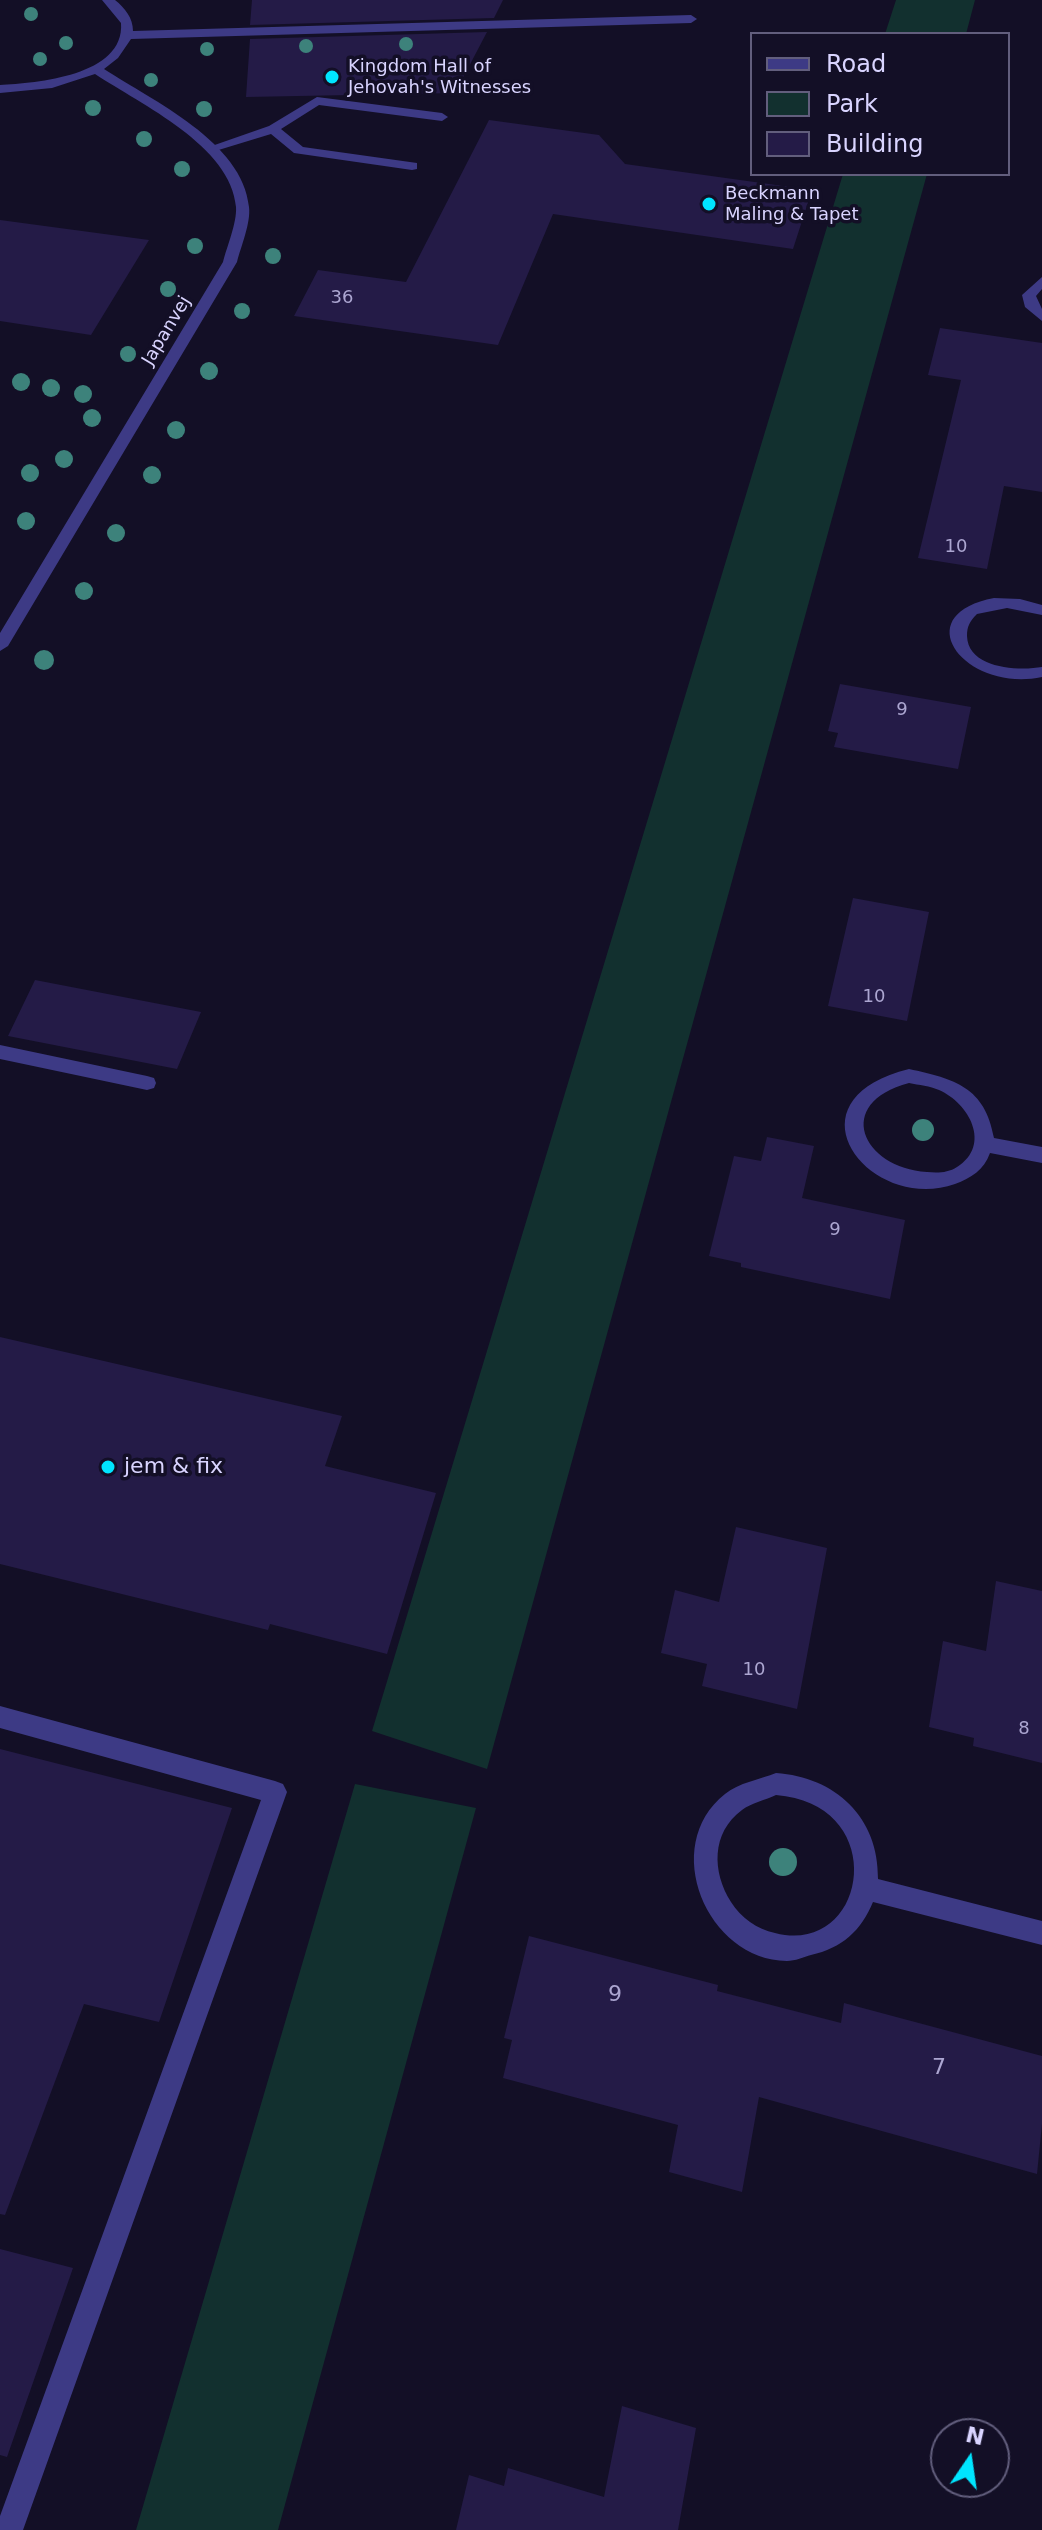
<!DOCTYPE html>
<style>
body{margin:0}
#map{position:relative;width:1042px;height:2530px;overflow:hidden;background:#130f26;font-family:"DejaVu Sans",sans-serif}
canvas{display:block}
.legend{position:absolute;left:750px;top:32px;width:260px;height:144px;box-sizing:border-box;background:#130f26;border:2px solid #625e7d;margin:0;padding:10px 14px;list-style:none;font-size:24px;color:#d9d4ff}
.legend li{display:flex;align-items:center;gap:16px;height:40px}
.legend b{width:40px;border:2px solid #625e7d}
.north{position:absolute;left:930px;top:2418px;width:80px;height:80px;box-sizing:border-box;background:#130f26;border:2px solid #625e7d;border-radius:50%;rotate:13deg;font-size:22px;font-weight:700;line-height:32px;text-align:center;color:#d9d4ff}
.north::after{content:'';display:block;margin:auto;width:28px;height:36px;background:#00e5ff;clip-path:polygon(50% 0,100% 100%,50% 72%,0 100%)}
</style>
<div id="map">
<canvas width="1042" height="2530"></canvas>
<ul class="legend">
<li><b style="height:10px;background:#3d3a85"></b>Road</li>
<li><b style="height:22px;background:#12302f"></b>Park</li>
<li><b style="height:22px;background:#241b47"></b>Building</li>
</ul>
<div class="north">N</div>
</div>
<script>
const ctx = document.querySelector('canvas').getContext('2d');
ctx.lineJoin = 'round';
function fill(path, color) { ctx.fillStyle = color; ctx.fill(path, 'evenodd'); }
function strokePath(path, color, width, dash) { ctx.strokeStyle = color; ctx.lineWidth = width; ctx.lineCap = dash ? 'butt' : 'round'; ctx.setLineDash(dash || []); ctx.stroke(path); }
function drawText(font, color, halo, rows, align = 'center') {
  ctx.font = font + ' "DejaVu Sans",sans-serif'; ctx.lineWidth = 7; ctx.setLineDash([]); ctx.textBaseline = 'middle'; ctx.strokeStyle = halo; ctx.fillStyle = color; for (const [text, x, y, turn = 0] of rows) {
    ctx.save(); ctx.translate(x, y); ctx.rotate((+turn || 0) * Math.PI / 180); ctx.textAlign = isNaN(turn) ? turn : align; if (halo) ctx.strokeText(text, 0, 0); ctx.fillText(text, 0, 0); ctx.restore();
  }
}
const green = new Path2D(`
 M 896,0 L 975,0 L 966,34 L 885,34 Z
 M 843,174 L 927,174 L 487,1769 L 372,1731 Z
 M 355,1784 L 476,1808 L 278,2530 L 136,2530 Z`);
const building = new Path2D(`
 M 252,0 L 503,0 L 494,18 L 250,25 Z
 M 487,32 L 455,93 L 246,97 L 250,39 Z
 M 489,120 L 599,135 L 625,164 L 812,190 L 793,249 L 553,214 L 498,345 L 294,316 L 318,270 L 406,282 Z
 M 0,220 L 149,240 L 91,335 L 0,321 Z
 M 940,328 L 1042,343 L 1042,492 L 1004,486 L 987,569 L 918,558 L 961,380 L 928,375 Z
 M 840,684 L 971,707 L 958,769 L 834,747 L 838,733 L 828,731 Z
 M 853,898 L 929,912 L 907,1021 L 828,1006 Z
 M 35,980 L 201,1012 L 177,1069 L 8,1036 Z
 M 767,1137 L 814,1146 L 802,1198 L 905,1220 L 890,1299 L 741,1267 L 741,1263 L 709,1256 L 734,1156 L 761,1161 Z
 M 0,1337 L 342,1416 L 325,1466 L 436,1493 L 387,1654 L 270,1624 L 268,1630 L 0,1564 Z
 M 736,1527 L 827,1548 L 797,1709 L 702,1686 L 707,1664 L 661,1653 L 675,1590 L 719,1602 Z
 M 996,1581 L 1042,1591 L 1042,1763 L 973,1746 L 974,1738 L 929,1727 L 943,1641 L 986,1651 Z
 M 0,1749 L 232,1808 L 159,2022 L 84,2004 L 5,2215 L 0,2214 Z
 M 529,1936 L 718,1985 L 717,1991 L 841,2023 L 844,2003 L 1042,2056 L 1042,2124 L 1037,2174 L 759,2097 L 742,2192 L 669,2172 L 678,2125 L 503,2078 L 512,2040 L 504,2038 Z
 M 0,2249 L 73,2268 L 7,2457 L 0,2455 Z
 M 622,2406 L 696,2428 L 678,2530 L 456,2530 L 469,2475 L 504,2486 L 508,2468 L 604,2497 Z`);
const service = new Path2D(`
 M 317,97 L 442,113 L 448,117 L 442,121 L 319,105 L 281,129 L 303,147 L 417,163 L 417,169 L 412,170 L 294,153 L 271,134 L 212,152 L 206,148 L 269,126 Z
 M 0,1045 L 147,1076 L 154,1078 L 156,1083 L 154,1088 L 147,1090 L 0,1059 Z
 M 0,1706 L 275,1781 L 283,1784 L 287,1792 L 23,2530 L 0,2530 L 0,2516 L 261,1800 L 0,1728 Z`);
const minor = new Path2D(`
 M 102,0 L 115,0 C 125,8 133,18 133,31 L 691,15 L 697,19 L 691,23 L 131,39 L 118,58 L 104,69 C 153,101 243,142 249,207 C 251,223 241,246 237,262 L 8,646 L 0,651 L 0,633 L 223,262 C 227,246 237,223 236,207 C 231,146 142,105 95,74 L 52,88 L 0,93 L 0,85 C 36,83 125,76 121,23 Z
 M 1042,277 L 1042,289 L 1036,296 L 1042,309 L 1042,321 L 1025,307 L 1022,295 Z
 M 994,598 L 1020,599 L 1042,605 L 1042,615 L 1007,608 L 977,614 C 970,621 967,626 967,636 C 968,669 1019,671 1042,667 L 1042,677 C 965,693 905,615 994,598 Z
 M 909,1069 C 955,1079 985,1087 994,1138 L 1042,1147 L 1042,1163 L 990,1153 C 984,1170 971,1178 955,1184 C 870,1214 781,1101 909,1069 ZM 909,1083 C 919,1085 930,1086 939,1090 C 969,1103 992,1145 957,1167 C 948,1173 937,1173 927,1172 C 862,1168 833,1103 909,1083 Z
 M 776,1773 C 835,1777 879,1817 878,1879 L 1042,1921 L 1042,1945 L 873,1902 C 861,1931 842,1948 811,1955 C 804,1957 795,1961 787,1961 C 707,1960 659,1846 725,1794 C 738,1783 761,1779 776,1773 ZM 776,1795 C 892,1804 868,1957 775,1933 C 757,1929 741,1918 731,1902 C 712,1872 711,1833 742,1810 C 751,1803 766,1800 776,1795 Z`);
const trees = [
 [31,14,7],
 [66,43,7],
 [406,44,7],
 [306,46,7],
 [207,49,7],
 [40,59,7],
 [151,80,7],
 [93,108,8],
 [204,109,8],
 [144,139,8],
 [182,169,8],
 [195,246,8],
 [273,256,8],
 [168,289,8],
 [242,311,8],
 [128,354,8],
 [209,371,9],
 [21,382,9],
 [51,388,9],
 [83,394,9],
 [92,418,9],
 [176,430,9],
 [64,459,9],
 [30,473,9],
 [152,475,9],
 [26,521,9],
 [116,533,9],
 [84,591,9],
 [44,660,10],
 [923,1130,11],
 [783,1862,14]
];
const markers = [
 [332,77,8,"#00e5ff"],
 [709,204,8,"#00e5ff"],
 [108,1467,8,"#00e5ff"]
];
const farPoinames = [
 ["Kingdom Hall of",348,67],
 ["Jehovah's Witnesses",348,88],
 ["Beckmann",725,194],
 ["Maling & Tapet",725,215]
];
const numberNames = [
 ["36",342,298],
 ["10",956,547],
 ["9",902,710],
 ["10",874,997],
 ["9",835,1230],
 ["10",754,1670],
 ["8",1024,1729]
];
const farStreetnames = [
 ["Japanvej",167,331,-59]
];
const poiNames = [
 ["jem & fix",124,1467]
];
const nearNumbernames = [
 ["9",615,1995],
 ["7",939,2068]
];
fill(green, '#12302f');
fill(building, '#241b47');
fill(service, '#3d3a85');
fill(minor, '#3d3a85');
ctx.fillStyle = '#3d827b';
for (const [x, y, r] of trees) { ctx.beginPath(); ctx.arc(x, y, r, 0, 2 * Math.PI); ctx.fill(); }
for (const [x, y, r, color] of markers) { const dot = new Path2D(); dot.arc(x, y, r, 0, 2 * Math.PI); ctx.fillStyle = color; ctx.fill(dot); strokePath(dot, '#130f26', 3); }
drawText('18px', '#d9d4ff', '#130f26', farPoinames, 'left');
drawText('18px', '#aca6d1', null, numberNames);
drawText('18px', '#d9d4ff', '#130f26', farStreetnames);
drawText('22px', '#d9d4ff', '#130f26', poiNames, 'left');
drawText('22px', '#aca6d1', null, nearNumbernames);
</script>
